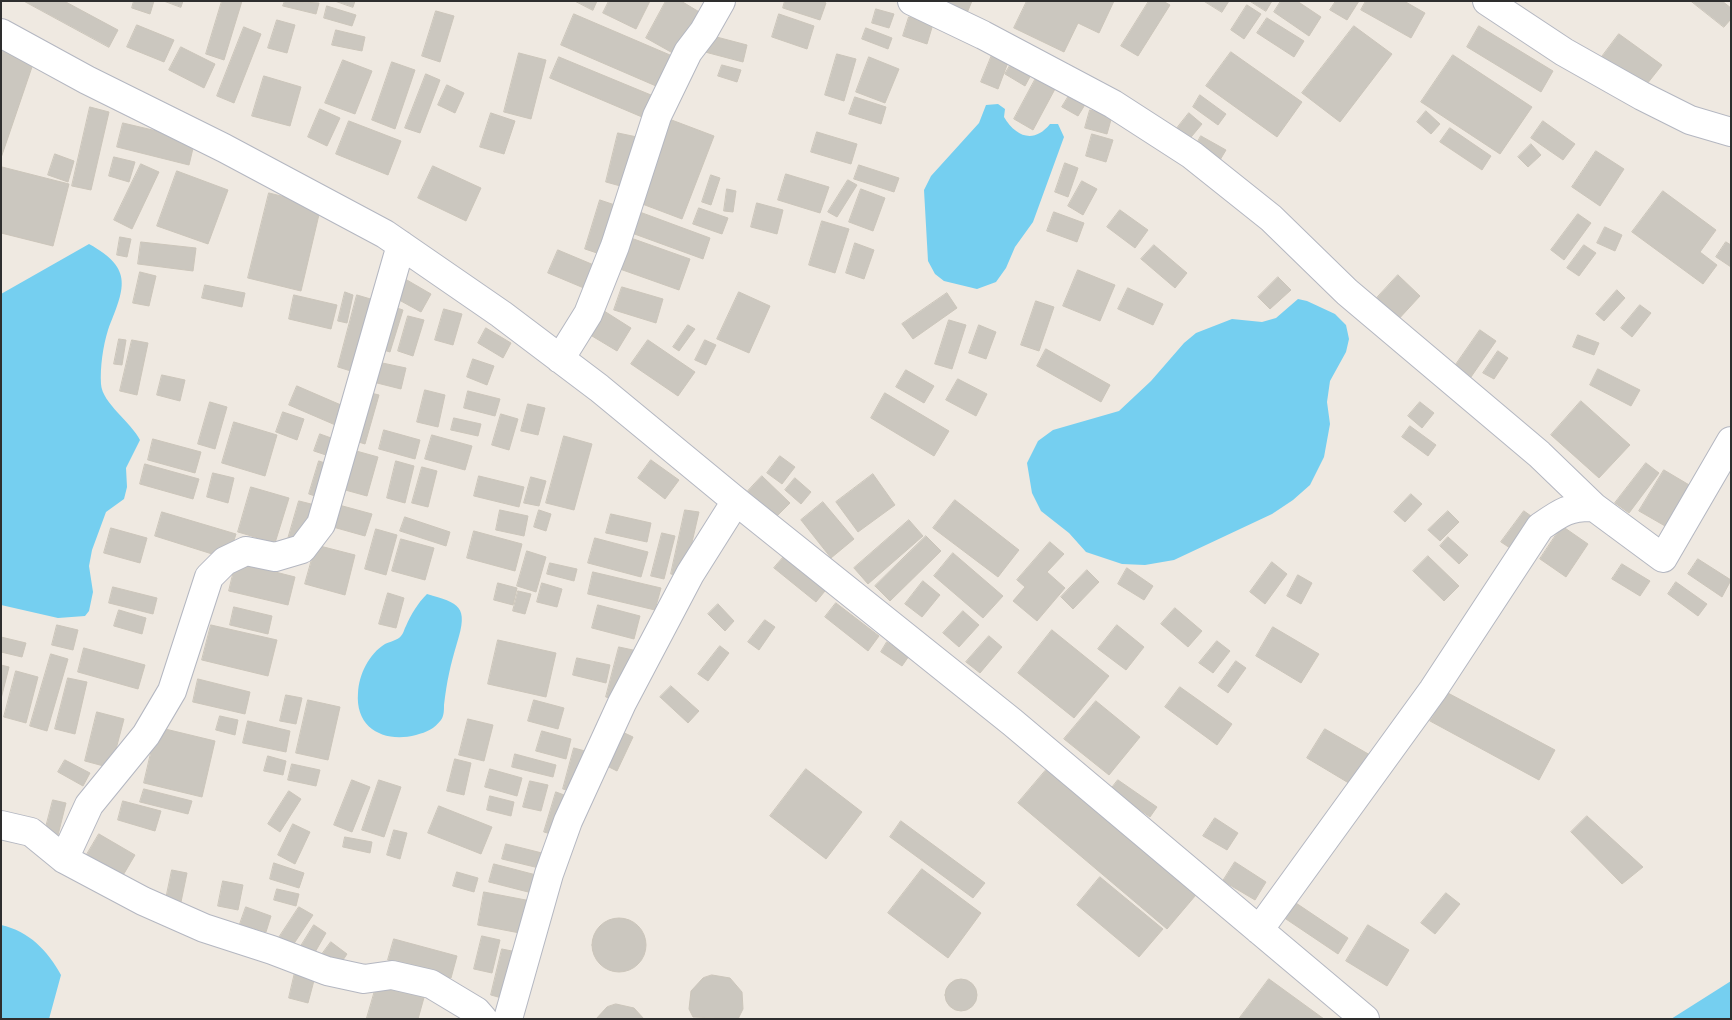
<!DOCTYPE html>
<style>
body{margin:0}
#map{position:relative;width:1732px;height:1020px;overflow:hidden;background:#efe9e1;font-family:"Fira Sans",sans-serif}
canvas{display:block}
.frame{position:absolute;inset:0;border:2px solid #2e2e2e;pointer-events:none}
</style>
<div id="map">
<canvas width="1732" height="1020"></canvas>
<div class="frame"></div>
</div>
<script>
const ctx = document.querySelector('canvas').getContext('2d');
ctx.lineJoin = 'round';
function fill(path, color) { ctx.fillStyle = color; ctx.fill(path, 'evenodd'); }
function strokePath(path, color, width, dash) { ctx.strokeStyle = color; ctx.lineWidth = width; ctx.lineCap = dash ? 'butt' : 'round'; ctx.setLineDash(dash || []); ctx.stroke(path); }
const water = new Path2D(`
 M 998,104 L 1005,109 L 1004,117 C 1016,137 1034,144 1050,124 L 1058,124 L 1064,137 L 1033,222 L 1015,247 L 1006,268 L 996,282 L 977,289 L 944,281 L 935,274 L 928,261 L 924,190 L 931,176 L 979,123 L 986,105 Z
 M 89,244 C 135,269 124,289 108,330 C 103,346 100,367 101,384 C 102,403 132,423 140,440 L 126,468 L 127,487 L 124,499 L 106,512 L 92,550 L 89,566 L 93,592 L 89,611 L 85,616 L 58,618 L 1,605 L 1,294 Z
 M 1298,299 L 1307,301 L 1335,314 L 1346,325 L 1349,339 L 1346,352 L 1330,381 L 1327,402 L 1330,424 L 1324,457 L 1310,485 L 1293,500 L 1272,514 L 1174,560 L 1145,565 L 1122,564 L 1086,552 L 1069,533 L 1041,511 L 1032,493 L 1027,463 L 1038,441 L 1053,430 L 1119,411 L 1151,381 L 1184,343 L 1196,333 L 1232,319 L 1262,322 L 1276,318 Z
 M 427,594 C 459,603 469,606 457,643 C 450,667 447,680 444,705 C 444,710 444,716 441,720 C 434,729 427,732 416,735 C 385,743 355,729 358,693 C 359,674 369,654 385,644 C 389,642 398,640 401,636 C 404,633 404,629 406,626 C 411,614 418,603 427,594 Z
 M 1,925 C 29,931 48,951 61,975 L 49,1019 L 1,1019 Z
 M 1731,981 L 1731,1019 L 1671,1019 Z`);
const building = new Path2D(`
 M 24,1 L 64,1 L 118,30 L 109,47 Z
 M 134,1 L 154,1 L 150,14 L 132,8 Z
 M 164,1 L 183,1 L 181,7 Z
 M 222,1 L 242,1 L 224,60 L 206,54 Z
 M 285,1 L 319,3 L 316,14 L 283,6 Z
 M 335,1 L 355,1 L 353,7 Z
 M 575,1 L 597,1 L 593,10 Z
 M 609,1 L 650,1 L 636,29 L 603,13 Z
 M 666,1 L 681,1 L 701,13 L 678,56 L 646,38 Z
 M 785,1 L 822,1 L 826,3 L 820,20 L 783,8 Z
 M 946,1 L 972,1 L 967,13 Z
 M 1027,1 L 1114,1 L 1099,33 L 1078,23 L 1064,52 L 1014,28 Z
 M 1149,1 L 1163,1 L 1170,5 L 1138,56 L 1121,46 Z
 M 1204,1 L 1229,1 L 1222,12 Z
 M 1250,1 L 1272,1 L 1266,11 Z
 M 1281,1 L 1297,1 L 1321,17 L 1309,36 L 1274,12 Z
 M 1336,1 L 1359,1 L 1347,20 L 1330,10 Z
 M 1366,1 L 1404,1 L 1425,13 L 1411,38 L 1361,10 Z
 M 1691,1 L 1722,1 L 1731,8 L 1731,19 L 1724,27 Z
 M 1247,5 L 1261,14 L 1244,39 L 1231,30 Z
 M 327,6 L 356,15 L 352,26 L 324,18 Z
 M 876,9 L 894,14 L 889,28 L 872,23 Z
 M 436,11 L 454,16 L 440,62 L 422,56 Z
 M 574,14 L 670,55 L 656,86 L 561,45 Z
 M 779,14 L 814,26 L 807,49 L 772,37 Z
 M 909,17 L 933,24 L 927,44 L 903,36 Z
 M 1267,18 L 1304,41 L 1294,57 L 1257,33 Z
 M 277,20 L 295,25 L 287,53 L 268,48 Z
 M 137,25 L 174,40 L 164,62 L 127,47 Z
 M 1354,26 L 1392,54 L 1340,122 L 1302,93 Z
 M 1479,26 L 1553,71 L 1541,92 L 1467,47 Z
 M 244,27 L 261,34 L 234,103 L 217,96 Z
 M 866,28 L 892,38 L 888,49 L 862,39 Z
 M 336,30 L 365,37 L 362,51 L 332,45 Z
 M 1619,34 L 1662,65 L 1643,89 L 1601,58 Z
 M 709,35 L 747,45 L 743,62 L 705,52 Z
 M 181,47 L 215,64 L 204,88 L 169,70 Z
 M 1,50 L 34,61 L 1,158 Z
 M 994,50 L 1010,57 L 998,89 L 981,82 Z
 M 1231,52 L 1302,102 L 1277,137 L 1206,86 Z
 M 519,53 L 546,60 L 531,119 L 504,112 Z
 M 837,54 L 856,59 L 844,101 L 825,95 Z
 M 1453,55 L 1532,107 L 1500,154 L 1421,102 Z
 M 559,57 L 651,95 L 642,117 L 550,78 Z
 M 869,57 L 899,69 L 885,103 L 856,92 Z
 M 1014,59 L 1033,71 L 1025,86 L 1005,74 Z
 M 343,60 L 372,71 L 355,114 L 325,103 Z
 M 392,62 L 415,70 L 395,129 L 372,120 Z
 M 722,65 L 741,70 L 737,82 L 718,76 Z
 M 426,74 L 440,80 L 420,133 L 405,128 Z
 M 264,76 L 301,87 L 290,126 L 252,116 Z
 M 1036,78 L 1055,89 L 1033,130 L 1014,119 Z
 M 447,85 L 464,93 L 455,113 L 438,105 Z
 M 1070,94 L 1086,103 L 1078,116 L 1062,107 Z
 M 1200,95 L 1226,114 L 1218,125 L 1193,107 Z
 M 855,97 L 886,107 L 881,124 L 849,114 Z
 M 90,107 L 109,112 L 91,190 L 72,186 Z
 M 320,109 L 340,118 L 327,146 L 308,137 Z
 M 1090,110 L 1112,116 L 1107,134 L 1085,128 Z
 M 1426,111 L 1440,124 L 1431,134 L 1417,122 Z
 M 491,113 L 515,121 L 504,154 L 480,147 Z
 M 1189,113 L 1202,124 L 1187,142 L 1174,132 Z
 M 669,119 L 714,136 L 682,219 L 637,202 Z
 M 349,121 L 401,141 L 388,175 L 336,154 Z
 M 1543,121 L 1575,144 L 1563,160 L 1531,138 Z
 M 123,123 L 195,140 L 189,165 L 117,147 Z
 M 1450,128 L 1491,156 L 1482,170 L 1440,142 Z
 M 817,132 L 857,144 L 851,164 L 811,152 Z
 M 618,133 L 637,137 L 624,187 L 606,182 Z
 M 1092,134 L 1113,140 L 1106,162 L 1086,156 Z
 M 1201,136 L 1226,150 L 1220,160 L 1195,147 Z
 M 1531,144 L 1541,155 L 1528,167 L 1518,157 Z
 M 1596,151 L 1624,169 L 1600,206 L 1572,187 Z
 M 55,154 L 74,161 L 68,182 L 48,175 Z
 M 114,157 L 135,162 L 129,182 L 109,176 Z
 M 1065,163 L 1078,168 L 1068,197 L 1055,192 Z
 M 141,164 L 159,172 L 132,229 L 114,220 Z
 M 859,165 L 899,178 L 894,192 L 854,179 Z
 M 433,166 L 481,188 L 466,221 L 418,198 Z
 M 2,167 L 69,184 L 53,246 L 1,233 Z
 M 177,171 L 228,190 L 208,244 L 157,226 Z
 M 786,174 L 829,187 L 820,213 L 778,200 Z
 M 711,175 L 720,178 L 711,205 L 702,202 Z
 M 848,180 L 857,185 L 837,217 L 828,212 Z
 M 1082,181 L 1097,189 L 1083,215 L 1068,206 Z
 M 727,189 L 736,191 L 733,212 L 724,211 Z
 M 861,189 L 885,198 L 873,231 L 849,222 Z
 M 1663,191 L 1716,230 L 1700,252 L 1717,265 L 1703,284 L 1632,232 Z
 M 269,193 L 321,206 L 301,291 L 248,278 Z
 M 600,200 L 618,206 L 603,255 L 585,249 Z
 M 757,203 L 783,210 L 777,234 L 751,227 Z
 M 699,208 L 728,218 L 722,234 L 693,224 Z
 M 1120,210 L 1148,230 L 1135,248 L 1107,227 Z
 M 637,211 L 710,238 L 703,259 L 629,232 Z
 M 1054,212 L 1084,223 L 1077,242 L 1047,231 Z
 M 1578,214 L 1591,223 L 1564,260 L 1551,250 Z
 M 822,221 L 849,229 L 835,273 L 809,265 Z
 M 1605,227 L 1622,235 L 1615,251 L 1597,243 Z
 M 120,237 L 131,239 L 127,257 L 117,255 Z
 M 628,237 L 690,259 L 679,290 L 617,268 Z
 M 141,242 L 196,248 L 193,271 L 138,264 Z
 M 1726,242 L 1731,245 L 1731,267 L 1716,257 Z
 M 855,243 L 874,250 L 864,279 L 846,273 Z
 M 1154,245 L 1187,273 L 1175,288 L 1141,259 Z
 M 1584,245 L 1596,253 L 1579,276 L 1567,268 Z
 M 558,250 L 601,268 L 591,291 L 548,273 Z
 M 1078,270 L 1115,285 L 1100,321 L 1063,306 Z
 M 140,272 L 156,276 L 149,306 L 133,303 Z
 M 1398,275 L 1420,296 L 1396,322 L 1374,301 Z
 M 400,276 L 431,294 L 421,312 L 390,295 Z
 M 1278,277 L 1291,290 L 1270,309 L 1258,297 Z
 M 205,285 L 245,293 L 242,307 L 202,298 Z
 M 622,287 L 663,299 L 656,323 L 614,310 Z
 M 1128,288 L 1163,304 L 1153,325 L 1118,309 Z
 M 1617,290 L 1625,298 L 1604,321 L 1596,314 Z
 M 345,292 L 353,295 L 347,323 L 338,321 Z
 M 739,292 L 770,306 L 749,353 L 717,339 Z
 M 947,293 L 957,308 L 913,339 L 902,324 Z
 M 294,295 L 337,305 L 331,329 L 289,319 Z
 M 357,295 L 374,300 L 354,372 L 338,367 Z
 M 1036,301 L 1054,307 L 1039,351 L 1021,345 Z
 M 388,305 L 403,310 L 390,352 L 374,347 Z
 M 1640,305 L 1651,313 L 1632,337 L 1621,328 Z
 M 444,309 L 462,314 L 453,345 L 435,340 Z
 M 601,309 L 631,328 L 617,351 L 587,333 Z
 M 408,316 L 424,320 L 413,356 L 398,351 Z
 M 949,320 L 966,325 L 952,369 L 935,364 Z
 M 688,325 L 695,329 L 679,351 L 673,347 Z
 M 979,325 L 996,332 L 986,359 L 969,353 Z
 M 486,328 L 511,343 L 503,358 L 478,343 Z
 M 1480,330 L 1496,341 L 1471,377 L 1455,366 Z
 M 1578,335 L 1599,343 L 1594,355 L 1573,347 Z
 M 119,339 L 126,340 L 122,365 L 114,364 Z
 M 132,340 L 148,343 L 137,395 L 120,391 Z
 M 648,340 L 695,372 L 678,396 L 631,364 Z
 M 705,340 L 716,345 L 706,365 L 695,360 Z
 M 1046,349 L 1110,385 L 1101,402 L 1037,366 Z
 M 1498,351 L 1508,358 L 1494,379 L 1483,373 Z
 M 473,359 L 494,366 L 487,385 L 467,377 Z
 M 373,361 L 406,368 L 401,389 L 369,381 Z
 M 1598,369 L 1640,390 L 1631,406 L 1590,385 Z
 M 906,370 L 934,386 L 924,403 L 896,387 Z
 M 162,375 L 185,380 L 180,401 L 157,395 Z
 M 958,379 L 987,394 L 976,416 L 946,400 Z
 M 297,386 L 348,408 L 340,427 L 289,405 Z
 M 425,390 L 445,395 L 438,427 L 417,422 Z
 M 363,391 L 379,395 L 365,444 L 349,439 Z
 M 468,391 L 500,399 L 495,416 L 464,408 Z
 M 885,393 L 949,431 L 934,456 L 871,418 Z
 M 1581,401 L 1630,445 L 1599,478 L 1551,435 Z
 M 210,402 L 227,407 L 215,449 L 198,444 Z
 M 1420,402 L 1434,413 L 1422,428 L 1408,416 Z
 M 528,404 L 545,408 L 538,435 L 521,431 Z
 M 283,412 L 304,419 L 297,440 L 276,432 Z
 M 501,414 L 518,419 L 509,450 L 492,445 Z
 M 454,418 L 481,424 L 478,436 L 451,430 Z
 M 234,422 L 277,435 L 265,476 L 222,463 Z
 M 1410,426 L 1436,445 L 1428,456 L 1402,437 Z
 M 384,430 L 420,440 L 415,459 L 379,449 Z
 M 320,434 L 334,439 L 329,456 L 314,451 Z
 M 432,435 L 472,446 L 465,470 L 425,459 Z
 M 564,436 L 592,444 L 574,510 L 546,503 Z
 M 153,439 L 201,452 L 195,473 L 148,460 Z
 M 349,449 L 378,457 L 367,496 L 338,488 Z
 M 780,456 L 795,467 L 782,484 L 767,473 Z
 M 651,460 L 679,480 L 665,499 L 638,478 Z
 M 319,461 L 334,466 L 324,499 L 309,494 Z
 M 396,461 L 414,466 L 405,503 L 387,498 Z
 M 1646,463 L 1659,473 L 1629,513 L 1615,503 Z
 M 145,464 L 199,479 L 193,499 L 140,484 Z
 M 422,467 L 437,471 L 428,507 L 412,503 Z
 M 1664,470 L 1696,489 L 1672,530 L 1639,511 Z
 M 213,473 L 234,478 L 228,503 L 207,497 Z
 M 873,474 L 895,505 L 858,532 L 836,502 Z
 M 479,476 L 524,487 L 519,507 L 474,496 Z
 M 762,476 L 790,503 L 776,517 L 748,491 Z
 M 531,477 L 546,481 L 539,506 L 524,503 Z
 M 795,478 L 811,492 L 801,504 L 785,490 Z
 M 251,487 L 289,498 L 275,543 L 238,532 Z
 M 1411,494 L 1422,504 L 1405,522 L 1394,512 Z
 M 955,500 L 1019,550 L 998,577 L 933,528 Z
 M 299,501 L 315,505 L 304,543 L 288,539 Z
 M 823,502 L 854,539 L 831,558 L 801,520 Z
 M 339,505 L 372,514 L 365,536 L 333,527 Z
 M 500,510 L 528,516 L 524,536 L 496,530 Z
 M 539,510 L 551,514 L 546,531 L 534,527 Z
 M 685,510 L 699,512 L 684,577 L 671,574 Z
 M 1448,511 L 1459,522 L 1440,541 L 1428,530 Z
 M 1524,511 L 1538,521 L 1516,552 L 1501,542 Z
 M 162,512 L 236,534 L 228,559 L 155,536 Z
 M 611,514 L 651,523 L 647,542 L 606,533 Z
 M 405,517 L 450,532 L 446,546 L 400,531 Z
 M 909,520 L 923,536 L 868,584 L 854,568 Z
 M 1562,526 L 1588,544 L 1566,577 L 1540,559 Z
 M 111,528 L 147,538 L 140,563 L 104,553 Z
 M 376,529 L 397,535 L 386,575 L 365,569 Z
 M 474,531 L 522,544 L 515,571 L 467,558 Z
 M 662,533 L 675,536 L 664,579 L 651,576 Z
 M 926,536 L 941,551 L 890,601 L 875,586 Z
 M 1448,537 L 1468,555 L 1459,564 L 1440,546 Z
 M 595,538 L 648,552 L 641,577 L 588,563 Z
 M 401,539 L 434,548 L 425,580 L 392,571 Z
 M 1050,542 L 1064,554 L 1047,572 L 1065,588 L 1037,621 L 1013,601 L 1025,587 L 1017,580 Z
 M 316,545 L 355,555 L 345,595 L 305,584 Z
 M 527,551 L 546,557 L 536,592 L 517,586 Z
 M 787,553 L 829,586 L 816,602 L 774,568 Z
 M 953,553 L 1003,596 L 983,618 L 934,576 Z
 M 1428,556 L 1459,586 L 1444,601 L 1413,571 Z
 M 1698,559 L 1731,580 L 1722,597 L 1688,574 Z
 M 236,562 L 295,577 L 288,605 L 229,591 Z
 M 1272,562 L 1287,574 L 1265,604 L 1250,592 Z
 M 550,563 L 577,569 L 574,581 L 547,574 Z
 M 1622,564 L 1650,581 L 1640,596 L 1612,579 Z
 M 1127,568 L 1153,586 L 1144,600 L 1118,584 Z
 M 1087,570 L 1099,582 L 1073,609 L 1061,597 Z
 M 593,572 L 661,588 L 655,610 L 588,594 Z
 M 1298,575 L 1312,583 L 1301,604 L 1287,596 Z
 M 923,581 L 940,595 L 922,617 L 905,604 Z
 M 1676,582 L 1707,604 L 1698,616 L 1668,594 Z
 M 498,583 L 517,588 L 513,605 L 494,600 Z
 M 542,583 L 562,589 L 557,607 L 537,602 Z
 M 113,587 L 157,598 L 153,614 L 109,603 Z
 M 518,591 L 531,594 L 525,614 L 513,611 Z
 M 388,593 L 404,598 L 396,628 L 379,624 Z
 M 836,603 L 879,636 L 868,651 L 825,617 Z
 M 718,604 L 734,621 L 725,631 L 708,614 Z
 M 598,605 L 640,616 L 634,639 L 592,628 Z
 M 234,607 L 272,616 L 268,634 L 230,625 Z
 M 1175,608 L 1202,631 L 1188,647 L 1161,624 Z
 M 119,610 L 146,618 L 142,634 L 114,626 Z
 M 963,611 L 979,625 L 959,647 L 943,633 Z
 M 765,620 L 775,627 L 759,650 L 748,642 Z
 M 57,625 L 78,630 L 73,650 L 52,645 Z
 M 211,625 L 277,640 L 268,676 L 202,660 Z
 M 1117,625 L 1144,647 L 1126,670 L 1098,649 Z
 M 1273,627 L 1319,654 L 1301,683 L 1256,656 Z
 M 1052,630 L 1109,676 L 1074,718 L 1018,673 Z
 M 989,636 L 1002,647 L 980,673 L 966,662 Z
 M 1,637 L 26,643 L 22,657 L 1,652 Z
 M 498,640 L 556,653 L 546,697 L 488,684 Z
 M 1217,641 L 1230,651 L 1213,673 L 1199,663 Z
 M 887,642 L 909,656 L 902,666 L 881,652 Z
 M 720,646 L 729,653 L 708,681 L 698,674 Z
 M 619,647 L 633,650 L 620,701 L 606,697 Z
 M 84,648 L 145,665 L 138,689 L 78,672 Z
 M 51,654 L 68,659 L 47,731 L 30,726 Z
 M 577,658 L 610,665 L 606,683 L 573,675 Z
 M 1236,661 L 1246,668 L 1228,693 L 1218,686 Z
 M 1,665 L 9,667 L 1,699 Z
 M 16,671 L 38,677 L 26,723 L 4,717 Z
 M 68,678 L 87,682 L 75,734 L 55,729 Z
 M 198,679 L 250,692 L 245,714 L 193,702 Z
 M 671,686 L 699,711 L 688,723 L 660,697 Z
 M 1180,687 L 1232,724 L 1217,745 L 1165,707 Z
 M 1446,692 L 1555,750 L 1539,780 L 1430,721 Z
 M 286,695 L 302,698 L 296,724 L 280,721 Z
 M 308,700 L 340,707 L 328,760 L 296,753 Z
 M 534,700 L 564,708 L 558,729 L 528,721 Z
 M 1096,701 L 1140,737 L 1109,775 L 1064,739 Z
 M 97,712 L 124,719 L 111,768 L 85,761 Z
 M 220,716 L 238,720 L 235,735 L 216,730 Z
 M 468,719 L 493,725 L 484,761 L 459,755 Z
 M 248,721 L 290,731 L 286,752 L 243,743 Z
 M 157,727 L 215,741 L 202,797 L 144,783 Z
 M 1325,729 L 1370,755 L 1352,785 L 1307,758 Z
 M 618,730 L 633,737 L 617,771 L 603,764 Z
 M 542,731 L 571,739 L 566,759 L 536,751 Z
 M 574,748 L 585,751 L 574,792 L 563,789 Z
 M 515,754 L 556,765 L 553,777 L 512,767 Z
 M 268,756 L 286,761 L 283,775 L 264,771 Z
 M 455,759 L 471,763 L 464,795 L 447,791 Z
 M 65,760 L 90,773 L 83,786 L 58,772 Z
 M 1052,763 L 1201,889 L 1167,929 L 1018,803 Z
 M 292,764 L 320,770 L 316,786 L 288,780 Z
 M 490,769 L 522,778 L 517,796 L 485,787 Z
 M 806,769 L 862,812 L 826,859 L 770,816 Z
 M 352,780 L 370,787 L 352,832 L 334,825 Z
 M 379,780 L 401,787 L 384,837 L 362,830 Z
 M 1118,780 L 1157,807 L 1150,817 L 1111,789 Z
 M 530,781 L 548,785 L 541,811 L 523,807 Z
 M 144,789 L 192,801 L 188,814 L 140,802 Z
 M 289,791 L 301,799 L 280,832 L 268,824 Z
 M 556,792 L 567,796 L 554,835 L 544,832 Z
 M 490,796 L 514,802 L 511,816 L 487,810 Z
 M 53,800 L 66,803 L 58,835 L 45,831 Z
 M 123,801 L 161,811 L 155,831 L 118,820 Z
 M 439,806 L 492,827 L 481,854 L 428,833 Z
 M 1587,816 L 1643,867 L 1622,884 L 1571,832 Z
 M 1215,818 L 1238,833 L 1227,850 L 1203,836 Z
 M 901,821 L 985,883 L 973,898 L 890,837 Z
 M 293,824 L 310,832 L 295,864 L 278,855 Z
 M 394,830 L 407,833 L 400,859 L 387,855 Z
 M 99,834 L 135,855 L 122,877 L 86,856 Z
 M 345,837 L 372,842 L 370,853 L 343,847 Z
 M 506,844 L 546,854 L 543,869 L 502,859 Z
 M 1235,862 L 1266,882 L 1255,900 L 1223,881 Z
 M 274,863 L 304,873 L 299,888 L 270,879 Z
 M 494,864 L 540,876 L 536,894 L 489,882 Z
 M 922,869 L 981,913 L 948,958 L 888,913 Z
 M 172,870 L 187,873 L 181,902 L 166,899 Z
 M 457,872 L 478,878 L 474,892 L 453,886 Z
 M 1100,877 L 1163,929 L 1139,957 L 1077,905 Z
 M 223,881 L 243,885 L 238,910 L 218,906 Z
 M 277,889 L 299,894 L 296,906 L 274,900 Z
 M 484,892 L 531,901 L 525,934 L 478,925 Z
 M 1446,893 L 1460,904 L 1435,934 L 1421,923 Z
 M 1290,899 L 1348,938 L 1338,954 L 1280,915 Z
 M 246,907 L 271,916 L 266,932 L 240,924 Z
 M 299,907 L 313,915 L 291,948 L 278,939 Z
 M592 945a27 27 0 1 1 54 0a27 27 0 1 1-54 0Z
 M 314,925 L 326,933 L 314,954 L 301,946 Z
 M 1368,925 L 1409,950 L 1387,986 L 1346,961 Z
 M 482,936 L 500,940 L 492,973 L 474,969 Z
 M 394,939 L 457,956 L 451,978 L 388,960 Z
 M 331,942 L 347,954 L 337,969 L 320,957 Z
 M 502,949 L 517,952 L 505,999 L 491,995 Z
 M 296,968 L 316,973 L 308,1003 L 289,998 Z
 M 712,975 L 730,978 L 742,992 L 743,1009 L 738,1019 L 693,1017 L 689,1009 L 691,991 L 703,978 Z
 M 1269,979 L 1324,1019 L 1239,1019 Z
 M945 995a16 16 0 1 1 32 0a16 16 0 1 1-32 0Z
 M 378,980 L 425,994 L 418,1019 L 367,1018 Z
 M 616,1004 L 634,1008 L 644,1019 L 596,1019 L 607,1007 Z`);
const minor = new Path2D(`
 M 912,1 L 983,35 L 1113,104 L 1192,155 L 1271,218 L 1347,292 L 1539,454 L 1594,507 L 1663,558 L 1731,441
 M 1487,1 L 1564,52 L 1642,96 L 1690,120 L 1731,132
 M 1,33 L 87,80 L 224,148 L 385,234 L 501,314 L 599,388 L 736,501 L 1012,722 L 1365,1019
 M 560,359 L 588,314 L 615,246 L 657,116 L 688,52 L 704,31 L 721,1
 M 1,825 L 31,832 L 64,859 L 143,901 L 204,928 L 272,950 L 327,971 L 364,979 L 392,975 L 431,984 L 476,1011 L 483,1019
 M 64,859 L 89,805 L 146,735 L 172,691 L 209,577 L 225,561 L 246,551 L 275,557 L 302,549 L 321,524 L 401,245
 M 1259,930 L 1433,690 L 1540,527 C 1560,513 1569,506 1594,507
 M 508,1019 L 549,874 L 568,821 L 622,703 L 690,574 L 736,501`);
fill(water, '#75cff0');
fill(building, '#cbc7bf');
strokePath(building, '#cbc5ba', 1);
strokePath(minor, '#b4b7c1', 30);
strokePath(minor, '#fff', 28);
</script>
